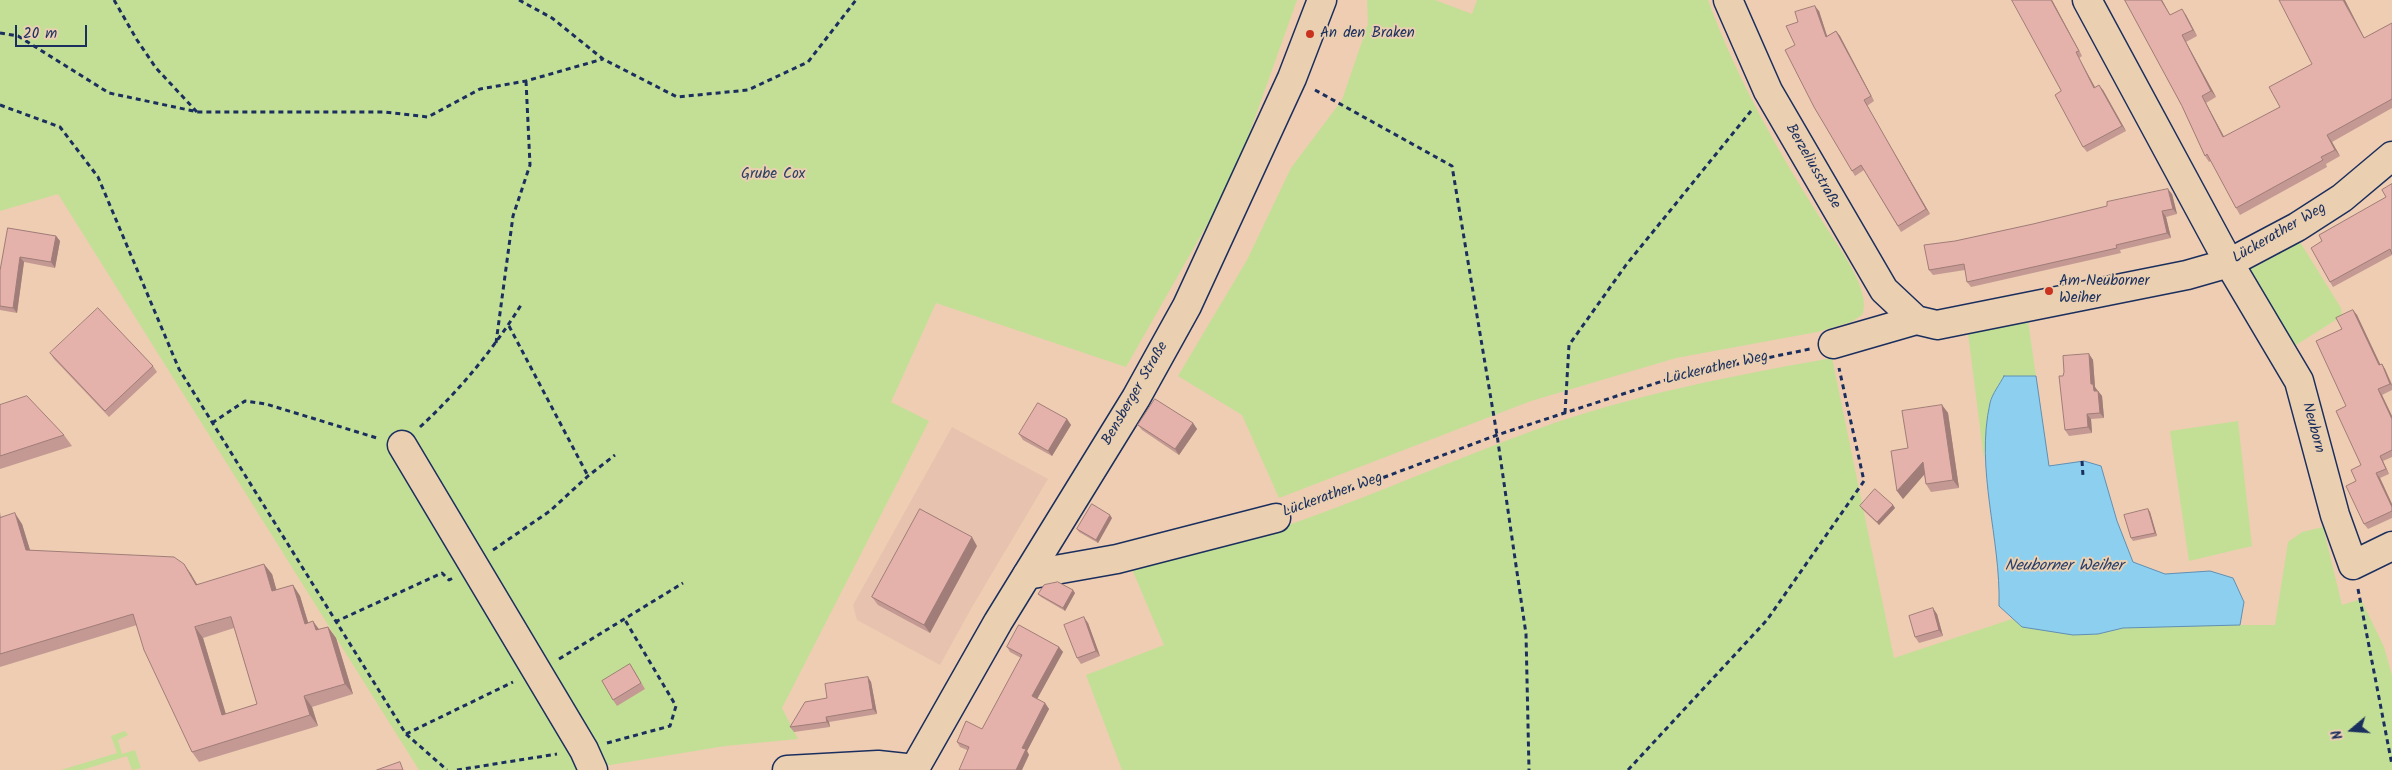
<!DOCTYPE html>
<meta charset="utf-8">
<style>
body{margin:0}
#map{position:relative;width:2392px;height:770px;overflow:hidden;background:#eecdb2;font-family:Kalam,sans-serif}
canvas{display:block}
.north{position:absolute;left:2327px;top:705px;width:50px;height:50px;-webkit-text-stroke:4px #eacfb1;paint-order:stroke;rotate:252deg;font-size:14px;font-weight:700;line-height:20px;text-align:center;color:#1b2f5e}
.north::after{content:'';display:block;margin:auto;width:18px;height:22px;background:#1b2f5e;clip-path:polygon(50% 0,100% 100%,50% 72%,0 100%)}
.scale{position:absolute;left:15px;top:25px;width:72px;height:22px;box-sizing:border-box;border:2px solid #1b2f5e;border-top:0;padding-left:6px;font-size:15px;line-height:18px;white-space:nowrap;color:#1b2f5e;-webkit-text-stroke:4px #eacfb1;paint-order:stroke}
</style>
<div id="map">
<canvas width="2392" height="770"></canvas>
<div class="north">N</div>
<div class="scale">20 m</div>
</div>
<script>
const ctx = document.querySelector('canvas').getContext('2d');
ctx.lineJoin = 'round';
function fill(path, color) { ctx.fillStyle = color; ctx.fill(path, 'evenodd'); }
function strokePath(path, color, width, dash) { ctx.strokeStyle = color; ctx.lineWidth = width; ctx.lineCap = dash ? 'butt' : 'round'; ctx.setLineDash(dash || []); ctx.stroke(path); }
function drawText(font, color, halo, rows, align = 'center') {
  ctx.font = font + ' Kalam,sans-serif'; ctx.lineWidth = 4; ctx.setLineDash([]); ctx.textBaseline = 'middle'; ctx.strokeStyle = halo; ctx.fillStyle = color; for (const [text, x, y, turn = 0] of rows) {
    ctx.save(); ctx.translate(x, y); ctx.rotate((+turn || 0) * Math.PI / 180); ctx.textAlign = isNaN(turn) ? turn : align; if (halo) ctx.strokeText(text, 0, 0); ctx.fillText(text, 0, 0); ctx.restore();
  }
}
const built = new Path2D(`
 M 952,427 L 1048,479 L 972,607 L 940,665 L 857,620 L 853,605 Z`);
const green = new Path2D(`
 M 0,0 L 1297,0 L 1248,137 L 1217,207 L 1126,367 L 936,303 L 891,402 L 929,421 L 782,708 L 798,739 L 725,746 L 580,770 L 419,770 L 58,194 L 0,211 Z
 M 1367,0 L 1435,0 L 1472,14 L 1477,0 L 1708,0 C 1737,80 1780,155 1826,227 C 1838,246 1873,293 1862,315 L 1851,322 L 1817,332 L 1676,358 L 1531,401 L 1279,498 L 1242,415 L 1178,376 L 1247,260 L 1291,168 L 1342,100 L 1368,24 Z
 M 2300,242 L 2341,308 L 2342,316 L 2293,347 L 2250,274 L 2251,269 Z
 M 2028,321 L 2036,376 L 2004,376 L 1990,401 L 1984,459 L 1968,333 Z
 M 1832,358 L 1894,658 L 2012,619 L 2022,627 L 2098,634 L 2123,628 L 2168,625 L 2275,625 L 2288,542 L 2302,532 L 2323,527 L 2342,605 L 2361,599 L 2384,647 L 2392,675 L 2392,770 L 1122,770 L 1086,675 L 1164,645 L 1132,569 C 1272,542 1401,479 1535,430 C 1631,395 1731,376 1832,358 Z
 M 2238,421 L 2252,546 L 2189,561 L 2170,431 Z
 M 125,731 L 128,735 L 118,740 L 122,754 L 135,750 L 141,768 L 132,770 L 127,756 L 82,770 L 61,770 L 117,753 L 111,736 Z`);
const water = new Path2D(`
 M 2004,376 L 2036,376 L 2049,466 L 2084,461 L 2101,466 L 2117,521 L 2133,562 L 2165,574 L 2210,571 L 2233,578 L 2244,602 L 2240,625 L 2123,628 L 2098,634 L 2073,635 L 2022,627 L 1999,606 C 2001,538 1975,470 1990,403 C 1992,394 2000,384 2004,376 Z`);
const path = new Path2D(`
 M 114,0 L 137,40 L 156,68 L 197,112
 M 519,0 L 552,18 L 603,59 L 677,97 L 748,90 L 808,62 L 856,0
 M 0,33 L 18,36 L 109,93 L 198,112 L 385,112 L 428,117 L 480,89 L 526,81 L 603,59
 M 1315,90 L 1452,166 L 1497,435 L 1526,634 L 1529,770
 M 0,105 L 60,127 L 98,177 L 179,369 L 406,734 L 447,770
 M 509,326 L 588,476
 M 496,343 L 513,216 L 530,165 L 526,81
 M 1565,413 L 1569,345 L 1626,265 L 1751,111
 M 212,423 L 245,401 L 266,404 L 377,438
 M 420,427 C 459,391 493,350 521,305
 M 2082,461 L 2083,476
 M 1299,509 L 1497,435 L 1675,377 L 1810,349
 M 493,550 L 550,511 L 588,476 L 615,455
 M 2358,589 L 2392,765
 M 335,622 L 442,573 L 449,580 L 453,578
 M 559,659 L 683,583
 M 406,734 L 513,682
 M 607,743 L 670,726 L 676,706 L 625,620
 M 457,770 L 557,754
 M 1628,770 L 1767,620 L 1864,481 L 1839,368`);
const minor = new Path2D(`
 M 1728,0 L 1768,91 L 1884,290 L 1916,320
 M 2087,0 L 2229,263 L 2299,381 L 2335,515 L 2353,565 L 2392,546
 M 1833,344 L 1916,320 L 1937,325 L 2187,275 L 2229,263 L 2297,227 L 2342,198 L 2392,156
 M 402,445 L 584,750 L 593,770
 M 1027,575 L 1117,559 L 1276,518
 M 787,770 L 878,765 L 915,769`);
const major = new Path2D(`
 M 914,770 L 998,622 L 1136,398 L 1187,306 L 1292,78 L 1322,0`);
const wall = new Path2D(`
 M 2052,0 L 2082,56 L 2079,58 L 2095,87 L 2103,90 L 2126,131 L 2087,152 L 2083,147 L 2061,91 Z
 M 2125,0 L 2162,0 L 2170,15 L 2186,15 L 2197,36 L 2186,42 L 2216,97 L 2206,103 L 2224,137 L 2280,107 L 2365,38 L 2392,23 L 2392,108 L 2332,142 L 2340,156 L 2326,164 L 2327,167 L 2240,215 L 2236,208 L 2211,161 L 2209,162 L 2205,156 L 2182,106 Z
 M 1819,11 L 1827,36 L 1836,31 L 1840,36 L 1874,101 L 1867,106 L 1930,214 L 1901,232 L 1864,170 L 1855,176 L 1852,171 L 1795,45 L 1798,22 Z
 M 2392,184 L 2392,255 L 2333,287 L 2330,282 L 2322,241 L 2386,197 Z
 M 2172,194 L 2177,214 L 2166,217 L 2171,238 L 2120,250 L 2121,253 L 1971,287 L 1967,282 L 1965,270 L 1933,275 L 1929,270 L 1955,241 Z
 M 8,228 L 56,236 L 60,241 L 55,268 L 24,262 L 17,313 L 0,310 L 0,271 Z
 M 2353,310 L 2357,315 L 2380,365 L 2382,364 L 2385,369 L 2392,384 L 2392,390 L 2382,395 L 2392,416 L 2392,457 L 2383,461 L 2389,474 L 2380,478 L 2392,504 L 2392,518 L 2368,529 L 2364,524 L 2356,481 L 2361,465 L 2346,406 L 2342,329 Z
 M 50,353 L 153,366 L 157,372 L 109,417 L 54,359 Z
 M 2089,354 L 2093,360 L 2095,387 L 2102,396 L 2104,418 L 2091,419 L 2092,433 L 2069,436 L 2065,430 Z
 M 0,405 L 64,435 L 72,446 L 0,469 Z
 M 1942,405 L 1948,413 L 1959,488 L 1931,492 L 1926,484 L 1924,475 L 1903,499 L 1897,491 L 1908,448 Z
 M 1067,419 L 1071,425 L 1052,456 L 1023,440 L 1019,434 Z
 M 1193,423 L 1197,429 L 1179,455 L 1142,430 L 1138,425 Z
 M 1893,505 L 1895,508 L 1879,525 L 1862,509 L 1860,506 Z
 M 2148,509 L 2150,512 L 2157,536 L 2133,541 L 2131,538 Z
 M 0,512 L 1,517 L 22,524 L 30,550 L 184,564 L 197,584 L 272,574 L 276,590 L 293,585 L 300,596 L 308,623 L 319,630 L 328,627 L 336,638 L 353,694 L 312,707 L 318,726 L 199,762 L 192,752 L 137,625 L 0,667 ZM 234,628 L 257,704 L 226,714 L 203,638 Z
 M 1112,518 L 1098,543 L 1079,532 L 1077,529 Z
 M 977,546 L 930,633 L 878,605 L 872,597 Z
 M 1075,593 L 1065,611 L 1041,597 L 1038,594 Z
 M 1937,614 L 1943,636 L 1919,643 L 1915,637 Z
 M 1088,623 L 1100,656 L 1081,664 L 1077,658 Z
 M 1007,647 L 1059,647 L 1063,652 L 1037,699 L 1045,703 L 1049,709 L 1027,751 L 1029,755 L 967,750 L 960,747 L 957,742 L 982,729 L 1021,658 L 1010,652 Z
 M 634,670 L 645,689 L 617,706 L 613,700 Z
 M 868,677 L 871,682 L 877,714 L 829,722 L 830,727 L 794,732 L 790,727 L 827,698 Z`);
const shadedWall = new Path2D(`
 M 2051,0 L 2052,0 L 2082,56 L 2079,51 Z
 M 2161,0 L 2162,0 L 2174,22 L 2170,15 Z
 M 2343,0 L 2345,0 L 2368,45 L 2364,38 Z
 M 1815,6 L 1819,11 L 1829,42 L 1826,37 Z
 M 2182,9 L 2186,15 L 2197,36 L 2193,30 Z
 M 1836,31 L 1840,36 L 1874,101 L 1871,96 Z
 M 2182,35 L 2186,42 L 2216,97 L 2211,91 Z
 M 2076,52 L 2079,58 L 2098,93 L 2094,88 Z
 M 2099,85 L 2103,90 L 2126,131 L 2122,126 Z
 M 2202,96 L 2206,103 L 2228,144 L 2223,137 Z
 M 1864,100 L 1867,106 L 1930,214 L 1926,209 Z
 M 2327,135 L 2332,142 L 2340,156 L 2335,150 Z
 M 2168,189 L 2172,194 L 2177,214 L 2173,209 Z
 M 2162,211 L 2166,217 L 2171,238 L 2167,233 Z
 M 56,236 L 60,241 L 55,268 L 51,262 Z
 M 20,257 L 24,262 L 17,313 L 13,308 Z
 M 2353,310 L 2357,315 L 2383,370 L 2379,365 Z
 M 2089,354 L 2093,360 L 2095,387 L 2097,390 L 2098,397 L 2094,391 L 2091,384 Z
 M 2382,364 L 2385,369 L 2392,386 L 2390,384 Z
 M 2378,389 L 2382,395 L 2392,416 L 2392,419 Z
 M 2098,391 L 2102,396 L 2104,418 L 2100,413 Z
 M 1942,405 L 1948,413 L 1959,488 L 1953,480 Z
 M 2087,414 L 2091,419 L 2092,433 L 2088,427 Z
 M 1067,419 L 1071,425 L 1052,456 L 1048,451 Z
 M 1193,423 L 1197,429 L 1179,455 L 1175,449 Z
 M 2380,456 L 2383,461 L 2389,474 L 2386,469 Z
 M 1923,462 L 1928,470 L 1903,499 L 1897,491 Z
 M 2376,473 L 2380,478 L 2392,504 L 2392,507 Z
 M 1893,505 L 1895,508 L 1879,525 L 1877,522 Z
 M 2148,509 L 2150,512 L 2157,536 L 2155,533 Z
 M 15,513 L 22,524 L 33,560 L 26,550 Z
 M 1110,515 L 1112,518 L 1098,543 L 1096,540 Z
 M 972,537 L 977,546 L 930,633 L 924,625 Z
 M 184,564 L 191,574 L 203,595 L 196,585 Z
 M 264,564 L 272,574 L 280,602 L 272,591 Z
 M 293,585 L 300,596 L 312,635 L 305,624 Z
 M 1073,590 L 1075,593 L 1065,611 L 1063,608 Z
 M 1933,608 L 1937,614 L 1943,636 L 1939,630 Z
 M 1084,617 L 1088,623 L 1100,656 L 1096,651 Z
 M 313,621 L 321,632 L 316,630 Z
 M 195,627 L 203,638 L 229,725 L 222,715 Z
 M 328,627 L 336,638 L 353,694 L 345,684 Z
 M 1059,647 L 1063,652 L 1036,701 L 1032,696 Z
 M 868,677 L 871,682 L 877,714 L 873,709 Z
 M 304,696 L 312,707 L 318,726 L 310,715 Z
 M 1045,703 L 1049,709 L 1027,751 L 1029,755 L 1022,770 L 1016,770 L 1022,748 Z
 M 826,717 L 829,722 L 830,727 L 827,722 Z`);
const building = new Path2D(`
 M 2012,0 L 2051,0 L 2079,51 L 2076,52 L 2094,88 L 2099,85 L 2122,126 L 2083,147 L 2055,95 L 2061,91 Z
 M 2125,0 L 2161,0 L 2170,15 L 2182,9 L 2193,30 L 2182,35 L 2211,91 L 2202,96 L 2223,137 L 2280,107 L 2269,87 L 2312,64 L 2279,0 L 2343,0 L 2364,38 L 2392,23 L 2392,99 L 2327,135 L 2335,150 L 2321,157 L 2323,160 L 2236,208 L 2207,154 L 2205,156 L 2182,106 Z
 M 1815,6 L 1826,37 L 1836,31 L 1871,96 L 1864,100 L 1926,209 L 1898,226 L 1861,165 L 1852,171 L 1814,107 L 1785,50 L 1795,45 L 1786,26 L 1798,22 L 1795,12 Z
 M 2392,184 L 2392,254 L 2390,249 L 2330,282 L 2311,248 L 2322,241 L 2319,235 L 2386,197 L 2382,190 Z
 M 2168,189 L 2173,209 L 2162,211 L 2167,233 L 2116,245 L 2117,248 L 1967,282 L 1964,264 L 1929,270 L 1924,245 L 1955,241 L 2033,224 L 2107,206 L 2107,202 Z
 M 8,228 L 56,236 L 51,262 L 20,257 L 13,308 L 0,306 L 0,271 Z
 M 98,308 L 153,366 L 105,411 L 50,353 Z
 M 2353,310 L 2379,365 L 2382,364 L 2390,384 L 2378,389 L 2392,419 L 2392,450 L 2380,456 L 2386,469 L 2376,473 L 2392,507 L 2392,511 L 2364,524 L 2346,486 L 2356,481 L 2351,470 L 2361,465 L 2336,411 L 2346,406 L 2316,341 L 2342,329 L 2336,318 Z
 M 2089,354 L 2091,384 L 2093,384 L 2094,391 L 2098,391 L 2100,413 L 2087,414 L 2088,427 L 2065,430 L 2059,376 L 2063,376 L 2064,372 L 2063,356 Z
 M 27,396 L 64,435 L 0,456 L 0,405 Z
 M 1155,399 L 1193,423 L 1175,449 L 1138,425 Z
 M 1038,403 L 1067,419 L 1048,451 L 1019,434 Z
 M 1942,405 L 1953,480 L 1926,484 L 1923,462 L 1897,491 L 1891,451 L 1908,448 L 1902,411 Z
 M 1875,489 L 1893,505 L 1877,522 L 1860,506 Z
 M 1092,504 L 1110,515 L 1096,540 L 1077,529 Z
 M 920,509 L 972,537 L 924,625 L 872,597 Z
 M 2148,509 L 2155,533 L 2131,538 L 2124,515 Z
 M 15,513 L 26,550 L 174,557 L 184,564 L 196,585 L 264,564 L 272,591 L 293,585 L 305,624 L 313,621 L 316,630 L 328,627 L 345,684 L 304,696 L 310,715 L 192,752 L 144,650 L 133,614 L 0,654 L 0,518 ZM 231,617 L 257,704 L 222,715 L 195,627 Z
 M 1058,582 L 1073,590 L 1063,608 L 1038,594 L 1044,585 Z
 M 1933,608 L 1939,630 L 1915,637 L 1909,616 Z
 M 1084,617 L 1096,651 L 1077,658 L 1064,625 Z
 M 1019,625 L 1059,647 L 1032,696 L 1045,703 L 1022,748 L 1026,749 L 1016,770 L 959,770 L 969,747 L 957,742 L 966,721 L 982,729 L 1022,655 L 1007,647 Z
 M 630,664 L 641,683 L 613,700 L 602,681 Z
 M 868,677 L 873,709 L 826,717 L 827,722 L 790,727 L 805,702 L 827,698 L 825,684 Z
 M 400,762 L 403,770 L 377,770 Z`);
const markers = [
 [1310,34,5,"#c8321e"],
 [2049,291,5,"#c8321e"]
];
const poiNames = [
 ["An den Braken",1320,34],
 ["Am Neuborner",2059,282],
 ["Weiher",2059,299]
];
const streetNames = [
 ["Berzeliusstraße",1812,167,60],
 ["Lückerather Weg",2280,234,-30],
 ["Lückerather Weg",1717,369,-13],
 ["Bensberger Straße",1136,394,-60],
 ["Neuborn",2312,428,75],
 ["Lückerather Weg",1333,496,-20]
];
const parkNames = [
 ["Grube Cox",773,175]
];
const waterNames = [
 ["Neuborner Weiher",2064,567]
];
fill(built, '#e7c2ae');
fill(green, '#c3df96');
fill(water, '#8dcfee');
strokePath(water, '#5f8fb4', 1);
strokePath(minor, '#1b2f5e', 31);
strokePath(major, '#1b2f5e', 31);
strokePath(path, '#1b2f5e', 3, [5, 4]);
strokePath(minor, '#eacfb1', 28);
strokePath(major, '#eacfb1', 28);
fill(wall, '#c49993');
fill(shadedWall, '#a07d78');
fill(building, '#e4b2ab');
strokePath(building, '#a07d78', 1);
for (const [x, y, r, color] of markers) { const dot = new Path2D(); dot.arc(x, y, r, 0, 2 * Math.PI); ctx.fillStyle = color; ctx.fill(dot); strokePath(dot, '#eacfb1', 2); }
drawText('15px', '#1b2f5e', '#eacfb1', poiNames, 'left');
drawText('15px', '#1b2f5e', '#eacfb1', streetNames);
drawText('15px', '#2c4164', '#eacfb1', parkNames);
drawText('italic 16px', '#263f6c', '#eacfb1', waterNames);
</script>
